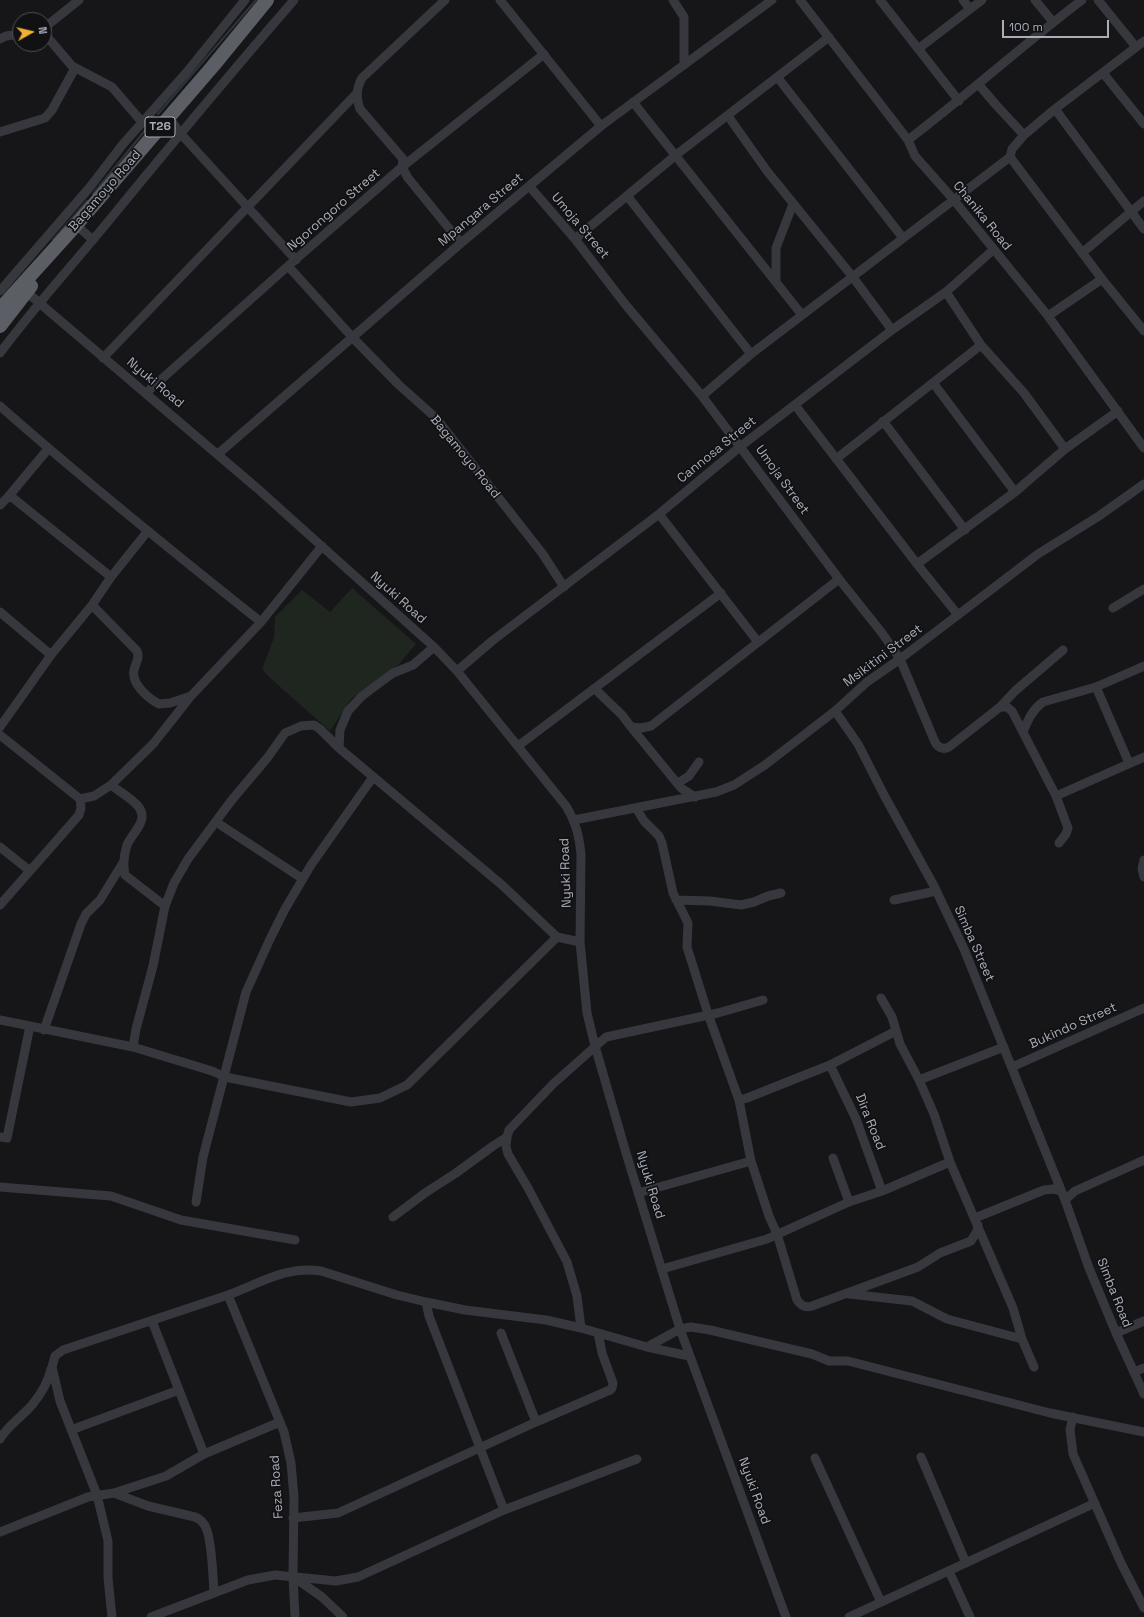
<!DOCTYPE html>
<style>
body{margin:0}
#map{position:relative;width:1144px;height:1617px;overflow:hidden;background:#161618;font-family:"Space Grotesk",sans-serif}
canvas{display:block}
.north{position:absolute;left:12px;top:12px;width:40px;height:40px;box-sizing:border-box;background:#111113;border:1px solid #4d4f55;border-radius:50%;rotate:82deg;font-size:11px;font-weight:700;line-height:16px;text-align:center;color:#a8adb8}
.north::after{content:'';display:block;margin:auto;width:14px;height:18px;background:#f2b134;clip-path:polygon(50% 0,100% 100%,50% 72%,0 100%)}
.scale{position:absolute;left:1002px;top:20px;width:107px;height:18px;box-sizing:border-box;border:2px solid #a8adb8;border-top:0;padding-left:5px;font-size:12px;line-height:14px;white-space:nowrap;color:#a8adb8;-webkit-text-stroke:3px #111113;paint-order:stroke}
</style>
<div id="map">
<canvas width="1144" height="1617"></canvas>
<div class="north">N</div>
<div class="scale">100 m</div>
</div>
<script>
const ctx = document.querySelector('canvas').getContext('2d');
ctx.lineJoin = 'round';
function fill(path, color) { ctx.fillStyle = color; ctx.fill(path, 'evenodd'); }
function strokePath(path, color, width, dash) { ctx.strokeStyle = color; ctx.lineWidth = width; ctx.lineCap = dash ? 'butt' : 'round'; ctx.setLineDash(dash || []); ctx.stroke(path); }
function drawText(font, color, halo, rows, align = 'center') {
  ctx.font = font + ' "Space Grotesk",sans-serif'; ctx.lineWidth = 3.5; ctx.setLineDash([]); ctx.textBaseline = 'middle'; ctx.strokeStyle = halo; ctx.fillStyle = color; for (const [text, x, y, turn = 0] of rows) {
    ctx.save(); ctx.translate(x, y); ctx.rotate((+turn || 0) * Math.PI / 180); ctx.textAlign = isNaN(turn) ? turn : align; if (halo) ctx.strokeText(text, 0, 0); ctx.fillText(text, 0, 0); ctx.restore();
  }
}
const green = new Path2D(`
 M 352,588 L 416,644 L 398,665 L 351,699 L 330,731 L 269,677 L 262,669 L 274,638 L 275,617 L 302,590 L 330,612 Z`);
const stream = new Path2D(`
 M 158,114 L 256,0
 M 93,194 L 152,122
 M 53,240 L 87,201`);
const minor = new Path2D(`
 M 445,0 L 362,78 C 356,89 356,97 360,109 L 403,159 L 402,167 L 408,178 L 461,243
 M 500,0 L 601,126
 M 673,0 L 684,17 L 684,65
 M 800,0 L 908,140 L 915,156 L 953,199 L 1048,316 L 1144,448
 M 880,0 L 959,101
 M 963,0 L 970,9
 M 1035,0 L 1053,22
 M 1098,0 L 1136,47
 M 44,28 L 79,0
 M 44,33 L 72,66 L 112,87 L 142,122
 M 0,39 L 6,36 L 20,34
 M 918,49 L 982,0
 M 1103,73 L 1144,124
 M 778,78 L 903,238
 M 979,85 L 997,106 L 1024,135
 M 633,102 L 802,315
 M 1055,109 L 1144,229
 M 728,116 L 767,171 L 852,276 L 892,330
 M 169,117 L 180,133 L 296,260
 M 0,132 L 45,118 L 52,110 L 75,68
 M 908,140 C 967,95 1023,45 1082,0
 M 1010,157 L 1102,279 L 1144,331
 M 530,187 L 575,239 L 625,304 L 702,396 L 839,579 L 882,633 L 900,659 L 935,742 C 938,748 943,750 949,747 L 1000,707 L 1015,691 L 1063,650
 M 628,197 L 751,354
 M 76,225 L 93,240
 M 575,239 L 676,155 L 829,37
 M 1082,253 L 1144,201
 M 288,266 L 353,338 L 399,385 L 436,418 L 542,553 L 564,587
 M 776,282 L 776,248 L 793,204
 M 23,289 L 258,489 L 434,647 L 457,671 L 566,806 C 576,823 579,835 581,854 L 580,942 L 587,1013 L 595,1046 L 626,1153 L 680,1329 L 786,1617
 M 0,291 L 90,187 L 123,144 L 186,73 L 245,0
 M 946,292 L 981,345 L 1024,393 L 1065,449
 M 1048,316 L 1102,279
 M 0,353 C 32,310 68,270 102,229 C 165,152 229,75 294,0
 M 103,358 L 357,93
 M 934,384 L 1015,492
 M 146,393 L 288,266 L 402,167 L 544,54
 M 702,396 L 751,354 L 1010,157 L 1012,149 L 1024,135 L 1055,109 L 1144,41
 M 795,405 L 917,564 L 958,615
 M 0,406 C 85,481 173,552 261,622
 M 883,421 L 965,530
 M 218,454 L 461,243 L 601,126 L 772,0
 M 836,459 L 981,345
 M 8,497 L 48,449
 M 0,505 L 8,497 L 13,498 L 111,577
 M 659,514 L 758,642
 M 917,564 L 1015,492 L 1065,449 L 1118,411
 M 92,605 L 137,651 C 140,658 136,662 134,670 C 131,684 148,698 159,704 L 170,703 L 191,696
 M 1113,608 L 1144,589
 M 0,612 L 51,655
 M 457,671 L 492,641 L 659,514 L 741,446 L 892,330 L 946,292 L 993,250
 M 1096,687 L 1129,763
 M 595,689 L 622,715 L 631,727 L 681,788 L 695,797
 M 1000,707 L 1007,707 L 1012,711 L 1056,796 L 1068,828 L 1066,834 L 1059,843
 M 835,711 L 858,744 L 884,795 L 934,886 L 964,949 L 1065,1200 L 1089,1268 L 1116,1333 L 1144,1394
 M 0,727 L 51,655 L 92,605 L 111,577 L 147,532
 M 631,727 L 641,728 L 651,726 L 839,579
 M 1023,732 C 1028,720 1032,710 1043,702 L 1096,687 L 1144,666
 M 0,735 L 80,799 L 81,808 L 79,815 L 0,905
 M 518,746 L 721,593
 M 339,748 L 340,730 L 348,711 L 362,696 L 393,673 L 413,665 L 434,647
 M 678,783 L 689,776 L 699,762
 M 111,785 C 120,792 131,798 138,806 C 150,820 132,833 127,845 C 124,854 123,865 125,875 L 165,906
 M 1056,796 L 1144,757
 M 80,799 L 94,796 L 111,785 L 153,744 L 191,696 L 261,622 L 322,546
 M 636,808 L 644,821 L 659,836 L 662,843 L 673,893 L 688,923 L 687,947 L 708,1014 L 739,1100 L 751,1161 L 769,1216 L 777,1234 L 797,1300 C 801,1306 805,1308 812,1306 L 918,1267 L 940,1253 L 971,1241 L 977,1231 L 978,1225
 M 574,820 L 716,792 L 734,785 L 765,765 L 835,711 L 867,682 L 900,659 L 1038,554 L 1099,516 L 1144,484
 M 216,822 L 303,879
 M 0,847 L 30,871
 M 1144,860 L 1142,869 L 1144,877
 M 676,900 L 710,901 L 741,905 L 754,902 L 768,896 L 781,893
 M 894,900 L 936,891
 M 881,998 L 892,1017 L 900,1044 L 919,1080 L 934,1114 L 950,1162 L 1013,1308 L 1022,1339 L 1034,1367
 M 0,1020 L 133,1047 L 212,1071 L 225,1077 L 351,1102 L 380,1098 L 407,1085 L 557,937
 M 44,1030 L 81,924 L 86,914 L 100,900 L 124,861
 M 133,1047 L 136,1029 L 153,966 L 165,906 L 174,883 L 188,859 L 231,801 L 268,757 L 285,733 L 301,726 L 314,725 L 320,729 L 339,748 L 502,885 L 557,937 L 580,942
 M 830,1065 L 856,1119 L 882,1191
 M 1012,1067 L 1144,1008
 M 919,1080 L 1004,1047
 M 739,1100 L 747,1098 L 830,1065 L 896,1031
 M 0,1137 L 7,1138 L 30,1026
 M 833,1158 L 849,1202
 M 0,1187 L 111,1196 L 181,1220 L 295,1240
 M 638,1193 L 751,1161
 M 1065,1200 L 1075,1191 L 1144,1160
 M 196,1202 L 203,1157 L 246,992 L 270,939 L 285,909 L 311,865 L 373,777
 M 393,1217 L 425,1193 L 456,1173 L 493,1146 L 507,1137
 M 975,1218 L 1044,1190 L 1053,1189 L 1061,1191
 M 662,1269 L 767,1239 L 849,1202 L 882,1191 L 950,1162
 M 849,1294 L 912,1301 L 947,1319 L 1022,1339
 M 228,1295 L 284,1432 L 291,1463 L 294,1497 L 293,1576 L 295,1617
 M 426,1302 L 429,1316 L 504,1510
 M 152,1321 L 204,1454
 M 581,1328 L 577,1296 L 567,1262 L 528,1188 L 508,1154 L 506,1146 L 507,1137 L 509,1130 L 553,1084 L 606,1037 L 718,1013 L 763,1000
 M 501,1333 L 536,1422
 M 1116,1333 L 1144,1321
 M 647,1347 L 680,1329 L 691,1327 L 710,1330 L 812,1354 L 829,1361 L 848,1361 L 1050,1413 L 1144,1432
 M 1134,1372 L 1144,1368
 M 1073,1417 L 1070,1429 L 1073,1454 L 1121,1563 L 1144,1608
 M 71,1430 L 179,1390
 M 0,1439 C 8,1425 22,1417 32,1405 C 41,1394 48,1383 51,1369
 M 921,1457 L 966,1563
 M 815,1458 L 881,1602
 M 114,1493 L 148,1506 L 195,1517 C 200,1519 204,1523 206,1528 C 212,1540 213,1578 214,1593
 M 293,1518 L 338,1513 L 536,1422 L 610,1390 L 612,1388 L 613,1383 L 602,1353 L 598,1333
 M 0,1532 L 88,1497 L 114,1493 L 166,1476 L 204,1454 L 280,1422
 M 949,1571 L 970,1617
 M 295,1578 L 322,1597 L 343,1617
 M 112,1617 L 108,1578 L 108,1541 L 97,1495 L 60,1401 L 52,1367 L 55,1356 L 63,1350 C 117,1332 171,1314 225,1296 C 257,1285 286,1265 321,1271 L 397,1295 L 426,1302 L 465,1310 L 546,1320 L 581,1328 L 647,1347 L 689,1356
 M 151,1617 L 248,1580 L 275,1575 L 336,1581 L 358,1577 L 504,1510 L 637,1459
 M 849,1617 L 1095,1503`);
const trunk = new Path2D(`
 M 0,309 L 76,225 L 213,66 L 267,0
 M 0,326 L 31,286`);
const shields = [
 [160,127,30]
];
const shieldNames = [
 ["T26",160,127]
];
const streetNames = [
 ["Bagamoyo Road",105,191,-49],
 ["Ngorongoro Street",334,210,-41],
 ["Mpangara Street",481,210,-40],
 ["Chanika Road",982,216,51],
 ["Umoja Street",580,226,50],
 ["Nyuki Road",155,383,40],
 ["Cannosa Street",717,450,-39],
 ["Bagamoyo Road",465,457,51],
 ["Umoja Street",782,480,54],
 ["Nyuki Road",398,598,42],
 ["Msikitini Street",883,656,-37],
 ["Nyuki Road",566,873,-92],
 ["Simba Street",974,944,66],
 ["Bukindo Street",1073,1026,-24],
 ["Dira Road",870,1122,68],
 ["Nyuki Road",650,1185,73],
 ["Simba Road",1114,1293,68],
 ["Feza Road",277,1487,-94],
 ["Nyuki Road",754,1491,70]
];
fill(green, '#1e261f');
strokePath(stream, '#2c353c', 2);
strokePath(minor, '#37383d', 9);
strokePath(trunk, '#5b5e65', 14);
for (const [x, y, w] of shields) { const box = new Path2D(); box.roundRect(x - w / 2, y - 10, w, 20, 3); ctx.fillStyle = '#111113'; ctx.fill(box); strokePath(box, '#a8adb8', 1); }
drawText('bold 12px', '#a8adb8', null, shieldNames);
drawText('13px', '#a8adb8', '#111113', streetNames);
</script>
